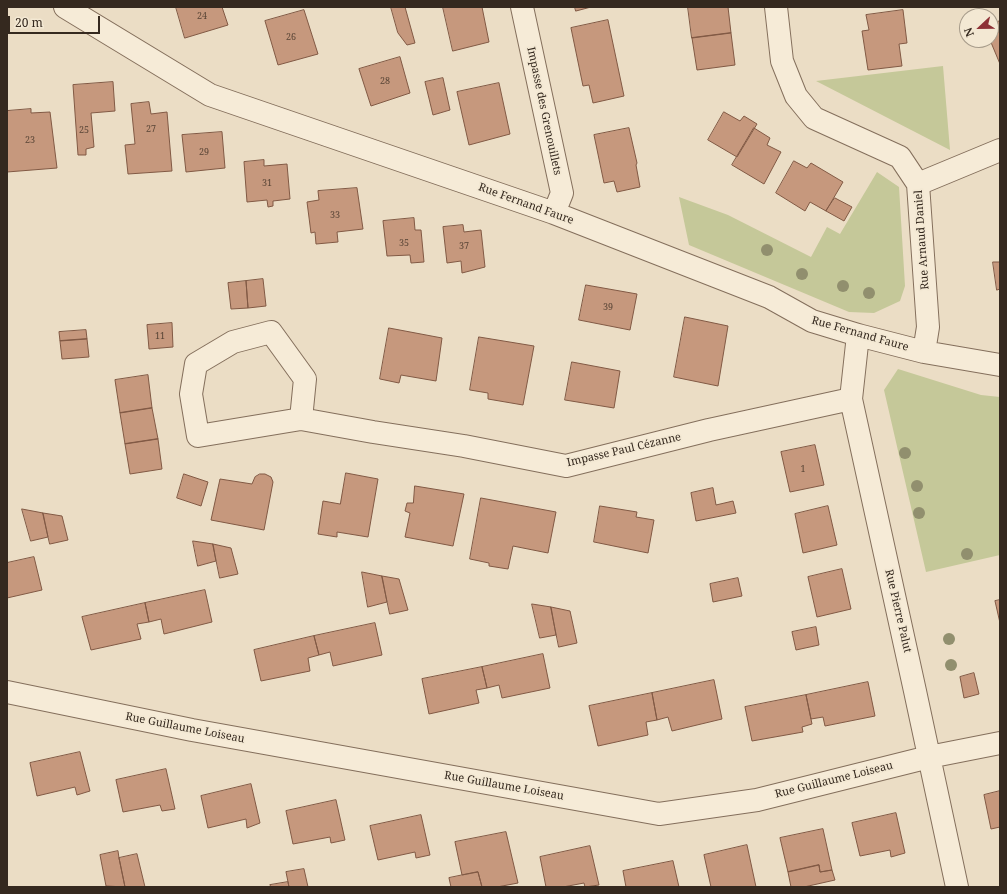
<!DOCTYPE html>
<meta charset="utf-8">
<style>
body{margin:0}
#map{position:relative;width:1007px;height:894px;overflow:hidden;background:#ebddc5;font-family:"Noto Serif",serif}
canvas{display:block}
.frame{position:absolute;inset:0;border:8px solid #35291f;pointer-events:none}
.north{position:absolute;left:959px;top:8px;width:40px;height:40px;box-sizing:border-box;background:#f3e8d3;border:1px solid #a79c8b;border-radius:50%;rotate:248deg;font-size:11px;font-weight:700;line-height:16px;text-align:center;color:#35291f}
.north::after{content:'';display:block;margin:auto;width:14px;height:18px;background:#8e3136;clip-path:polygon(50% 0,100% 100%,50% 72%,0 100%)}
.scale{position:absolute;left:8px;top:16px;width:92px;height:18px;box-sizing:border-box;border:2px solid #35291f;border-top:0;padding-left:5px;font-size:12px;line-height:14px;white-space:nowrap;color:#35291f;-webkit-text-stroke:3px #f3e8d3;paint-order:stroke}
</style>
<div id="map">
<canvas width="1007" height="894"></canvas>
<div class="frame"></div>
<div class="north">N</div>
<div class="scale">20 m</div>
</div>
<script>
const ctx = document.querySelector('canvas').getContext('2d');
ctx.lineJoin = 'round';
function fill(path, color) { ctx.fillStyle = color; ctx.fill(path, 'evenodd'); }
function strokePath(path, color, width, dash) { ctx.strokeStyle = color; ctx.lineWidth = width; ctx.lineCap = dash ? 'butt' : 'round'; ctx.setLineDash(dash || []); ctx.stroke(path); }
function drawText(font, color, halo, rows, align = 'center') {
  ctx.font = font + ' "Noto Serif",serif'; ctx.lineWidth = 3.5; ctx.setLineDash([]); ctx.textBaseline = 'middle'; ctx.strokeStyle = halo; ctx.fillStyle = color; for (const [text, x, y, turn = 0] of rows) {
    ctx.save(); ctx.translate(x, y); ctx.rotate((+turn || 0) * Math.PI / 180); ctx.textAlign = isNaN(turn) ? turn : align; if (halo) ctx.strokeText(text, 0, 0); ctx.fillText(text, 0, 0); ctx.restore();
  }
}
const green = new Path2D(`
 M 943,66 L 950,150 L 816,81 Z
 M 877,172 L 899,187 L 905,286 L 900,301 L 874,313 L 849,312 L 689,245 L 679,197 L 728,215 L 811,257 L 827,227 L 840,234 Z
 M 898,369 L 981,395 L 1000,397 L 1000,555 L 926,572 L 884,390 Z`);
const building = new Path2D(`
 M 176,7 L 222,7 L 228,25 L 185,38 Z
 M 391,7 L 405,7 L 415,43 L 407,45 L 398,33 Z
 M 443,7 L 482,7 L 489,42 L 453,51 Z
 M 575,7 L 591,7 L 576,11 Z
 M 688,7 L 728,7 L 731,33 L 692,38 Z
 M 304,10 L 318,54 L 278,65 L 265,21 Z
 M 903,10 L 907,43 L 899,44 L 902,66 L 868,70 L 862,31 L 869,30 L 866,15 Z
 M 608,20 L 624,96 L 593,103 L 589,85 L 583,86 L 571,28 Z
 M 1000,21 L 1000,32 L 999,32 L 995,23 Z
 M 1000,32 L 1000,64 L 990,40 L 991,35 Z
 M 731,33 L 735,65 L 697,70 L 692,38 Z
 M 400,57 L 410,93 L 371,106 L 359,69 Z
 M 443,78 L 450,110 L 433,115 L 425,82 Z
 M 113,82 L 115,111 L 91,113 L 94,147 L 86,149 L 86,155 L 78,155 L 73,85 Z
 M 499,83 L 510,134 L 469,145 L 457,92 Z
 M 149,102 L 151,114 L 167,112 L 172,171 L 128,174 L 125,145 L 135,144 L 131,104 Z
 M 31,109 L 31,113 L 50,112 L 57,168 L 7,172 L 7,111 Z
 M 724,112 L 740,121 L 744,116 L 757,124 L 737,157 L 708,140 Z
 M 629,128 L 637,163 L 636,165 L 640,187 L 617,192 L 614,181 L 604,183 L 594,135 Z
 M 754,128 L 770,138 L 767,145 L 781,152 L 764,184 L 732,165 Z
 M 222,132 L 225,168 L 186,172 L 182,135 Z
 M 264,160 L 264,166 L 287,164 L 290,199 L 273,201 L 273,206 L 268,207 L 267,200 L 247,202 L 244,162 Z
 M 794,161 L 807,168 L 811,163 L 843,182 L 826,211 L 810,202 L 805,211 L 776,193 Z
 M 357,188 L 363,229 L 337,232 L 338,242 L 316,244 L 315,232 L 311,233 L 307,202 L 319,200 L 318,191 Z
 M 835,198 L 852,207 L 844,221 L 826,211 Z
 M 414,218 L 415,230 L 421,230 L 424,262 L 411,263 L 410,255 L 387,256 L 383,221 Z
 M 463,225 L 464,232 L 481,230 L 485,267 L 462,273 L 461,261 L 447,263 L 443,227 Z
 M 993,262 L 1000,262 L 1000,289 L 997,290 Z
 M 263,279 L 266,306 L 248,308 L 246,281 Z
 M 246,281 L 248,308 L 231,309 L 228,283 Z
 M 586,285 L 637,294 L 630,330 L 579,320 Z
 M 685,317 L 728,326 L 718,386 L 674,377 Z
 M 172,323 L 173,347 L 149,349 L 147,325 Z
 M 389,328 L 442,338 L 436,381 L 401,375 L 399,383 L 380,379 Z
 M 86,330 L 87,339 L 60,341 L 59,332 Z
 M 479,337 L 534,346 L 523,405 L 488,399 L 488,393 L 470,390 Z
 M 87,339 L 89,357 L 62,359 L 60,341 Z
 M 572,362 L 620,371 L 614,408 L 565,400 Z
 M 148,375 L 152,408 L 120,413 L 115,380 Z
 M 152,408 L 158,439 L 125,444 L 120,413 Z
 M 158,439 L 162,469 L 130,474 L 125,444 Z
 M 815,445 L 824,485 L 790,492 L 781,452 Z
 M 346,473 L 378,479 L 368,537 L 337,532 L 337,537 L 318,534 L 323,501 L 340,504 Z
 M 184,474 L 208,482 L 201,506 L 177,498 Z
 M 260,474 L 265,474 L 271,477 L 273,482 L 264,530 L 211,520 L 220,479 L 252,484 L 255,477 Z
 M 415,486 L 464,494 L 453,546 L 405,537 L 410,513 L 405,511 L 407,503 L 413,503 Z
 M 713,488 L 716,505 L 733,501 L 736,513 L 696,521 L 691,493 Z
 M 481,498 L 556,512 L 548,553 L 513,546 L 508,569 L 489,566 L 489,563 L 470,559 Z
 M 600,506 L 637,512 L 636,517 L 654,520 L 648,553 L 594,542 Z
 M 828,506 L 837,545 L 803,553 L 795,514 Z
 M 22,509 L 43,513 L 48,537 L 31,541 Z
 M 43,513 L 62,516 L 68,540 L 50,544 Z
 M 193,541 L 213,544 L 216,561 L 198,566 Z
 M 213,544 L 231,548 L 238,574 L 220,578 Z
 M 34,557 L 42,590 L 7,598 L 7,563 Z
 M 842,569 L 851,609 L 817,617 L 808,577 Z
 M 362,572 L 382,576 L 387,602 L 368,607 Z
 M 382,576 L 399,579 L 408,610 L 390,614 Z
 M 738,578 L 742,596 L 713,602 L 710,584 Z
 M 205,590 L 212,622 L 164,634 L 161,619 L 149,622 L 145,603 Z
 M 1000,600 L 1000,623 L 995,601 Z
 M 145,603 L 149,622 L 137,624 L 141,639 L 91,650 L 82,617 Z
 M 532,604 L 551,607 L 556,635 L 540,638 Z
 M 551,607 L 570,611 L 577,643 L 559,647 Z
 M 375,623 L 382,655 L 333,666 L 330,652 L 319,655 L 314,636 Z
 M 816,627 L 819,645 L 796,650 L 792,632 Z
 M 314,636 L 319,655 L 308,658 L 310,671 L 261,681 L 254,650 Z
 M 543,654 L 550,688 L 502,698 L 499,685 L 487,688 L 482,667 Z
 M 482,667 L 487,688 L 476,690 L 479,703 L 429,714 L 422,679 Z
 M 974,673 L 979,694 L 964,698 L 960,677 Z
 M 714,680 L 722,719 L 672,731 L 668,717 L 657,720 L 652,693 Z
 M 868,682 L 875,716 L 825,726 L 823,717 L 811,719 L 806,695 Z
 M 652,693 L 657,720 L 646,722 L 648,735 L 598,746 L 589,706 Z
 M 806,695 L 812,724 L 802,727 L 803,732 L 752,741 L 745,707 Z
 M 80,752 L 90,791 L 77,795 L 75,787 L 37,796 L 30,763 Z
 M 166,769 L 175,809 L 162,811 L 160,805 L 123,812 L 116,780 Z
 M 251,784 L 260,823 L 247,828 L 246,819 L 208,828 L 201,796 Z
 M 1000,791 L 1000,827 L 991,829 L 984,795 Z
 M 336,800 L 345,840 L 331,843 L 330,837 L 293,844 L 286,811 Z
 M 896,813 L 905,853 L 891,857 L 890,850 L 860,856 L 852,823 Z
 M 421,815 L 430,855 L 416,858 L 415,852 L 378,860 L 370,826 Z
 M 823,829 L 832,870 L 820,872 L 819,865 L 788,872 L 780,838 Z
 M 506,832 L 518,883 L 497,887 L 482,887 L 478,872 L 462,875 L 455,842 Z
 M 747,845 L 756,887 L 711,887 L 704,855 Z
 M 590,846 L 599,885 L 585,887 L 584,883 L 563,887 L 546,887 L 540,857 Z
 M 118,851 L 119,858 L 125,887 L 106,886 L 100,855 Z
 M 137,854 L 145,887 L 125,887 L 119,858 Z
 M 673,861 L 679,887 L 626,887 L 623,871 Z
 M 819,865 L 820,872 L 832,870 L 835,880 L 804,887 L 791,887 L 788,872 Z
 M 304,869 L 308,887 L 289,887 L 286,872 Z
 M 478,872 L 482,887 L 451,887 L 449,878 Z
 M 288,882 L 289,887 L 271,887 L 270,885 Z`);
const minor = new Path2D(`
 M 65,7 L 210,95 L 554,213 L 769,297 L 812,321 L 858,335 L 924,352 L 1000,365
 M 522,7 L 562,193 L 554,213
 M 776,7 L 782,61 L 796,96 L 814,118 L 900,157 L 918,184 L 928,327 L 924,352
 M 918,184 L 1000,150
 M 858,335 L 851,399 L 915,691 L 957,887
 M 301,419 L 305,379 L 271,332 L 233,342 L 196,364 L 191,394 L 198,436 L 301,419 L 373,432 L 464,446 L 566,466 L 709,430 L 851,399
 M 7,692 L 192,730 L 659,814 L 757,800 L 929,757 L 1000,743`);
const trees = [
 [767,250],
 [802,274],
 [843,286],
 [869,293],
 [905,453],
 [917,486],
 [919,513],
 [967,554],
 [949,639],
 [951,665]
];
const numberNames = [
 ["24",202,16],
 ["26",291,37],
 ["28",385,81],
 ["27",151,129],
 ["25",84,130],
 ["23",30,140],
 ["29",204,152],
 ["31",267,183],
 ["33",335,215],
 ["35",404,243],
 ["37",464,246],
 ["39",608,307],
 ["11",160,336],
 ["1",803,469]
];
const streetNames = [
 ["Impasse des Grenouillets",544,111,78],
 ["Rue Fernand Faure",526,204,20],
 ["Rue Arnaud Daniel",922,240,-94],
 ["Rue Fernand Faure",860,334,16],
 ["Impasse Paul Cézanne",624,450,-13],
 ["Rue Pierre Palut",898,611,77],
 ["Rue Guillaume Loiseau",185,728,11],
 ["Rue Guillaume Loiseau",834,780,-14],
 ["Rue Guillaume Loiseau",504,786,10]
];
fill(green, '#c5c899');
fill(building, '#c6987d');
strokePath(building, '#815944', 1);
strokePath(minor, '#846f5c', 24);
strokePath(minor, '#f6ebd7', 22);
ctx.fillStyle = '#918f6e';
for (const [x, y] of trees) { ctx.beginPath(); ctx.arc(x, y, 6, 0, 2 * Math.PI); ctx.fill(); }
drawText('9px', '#594536', null, numberNames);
drawText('11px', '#35291f', '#f3e8d3', streetNames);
</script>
